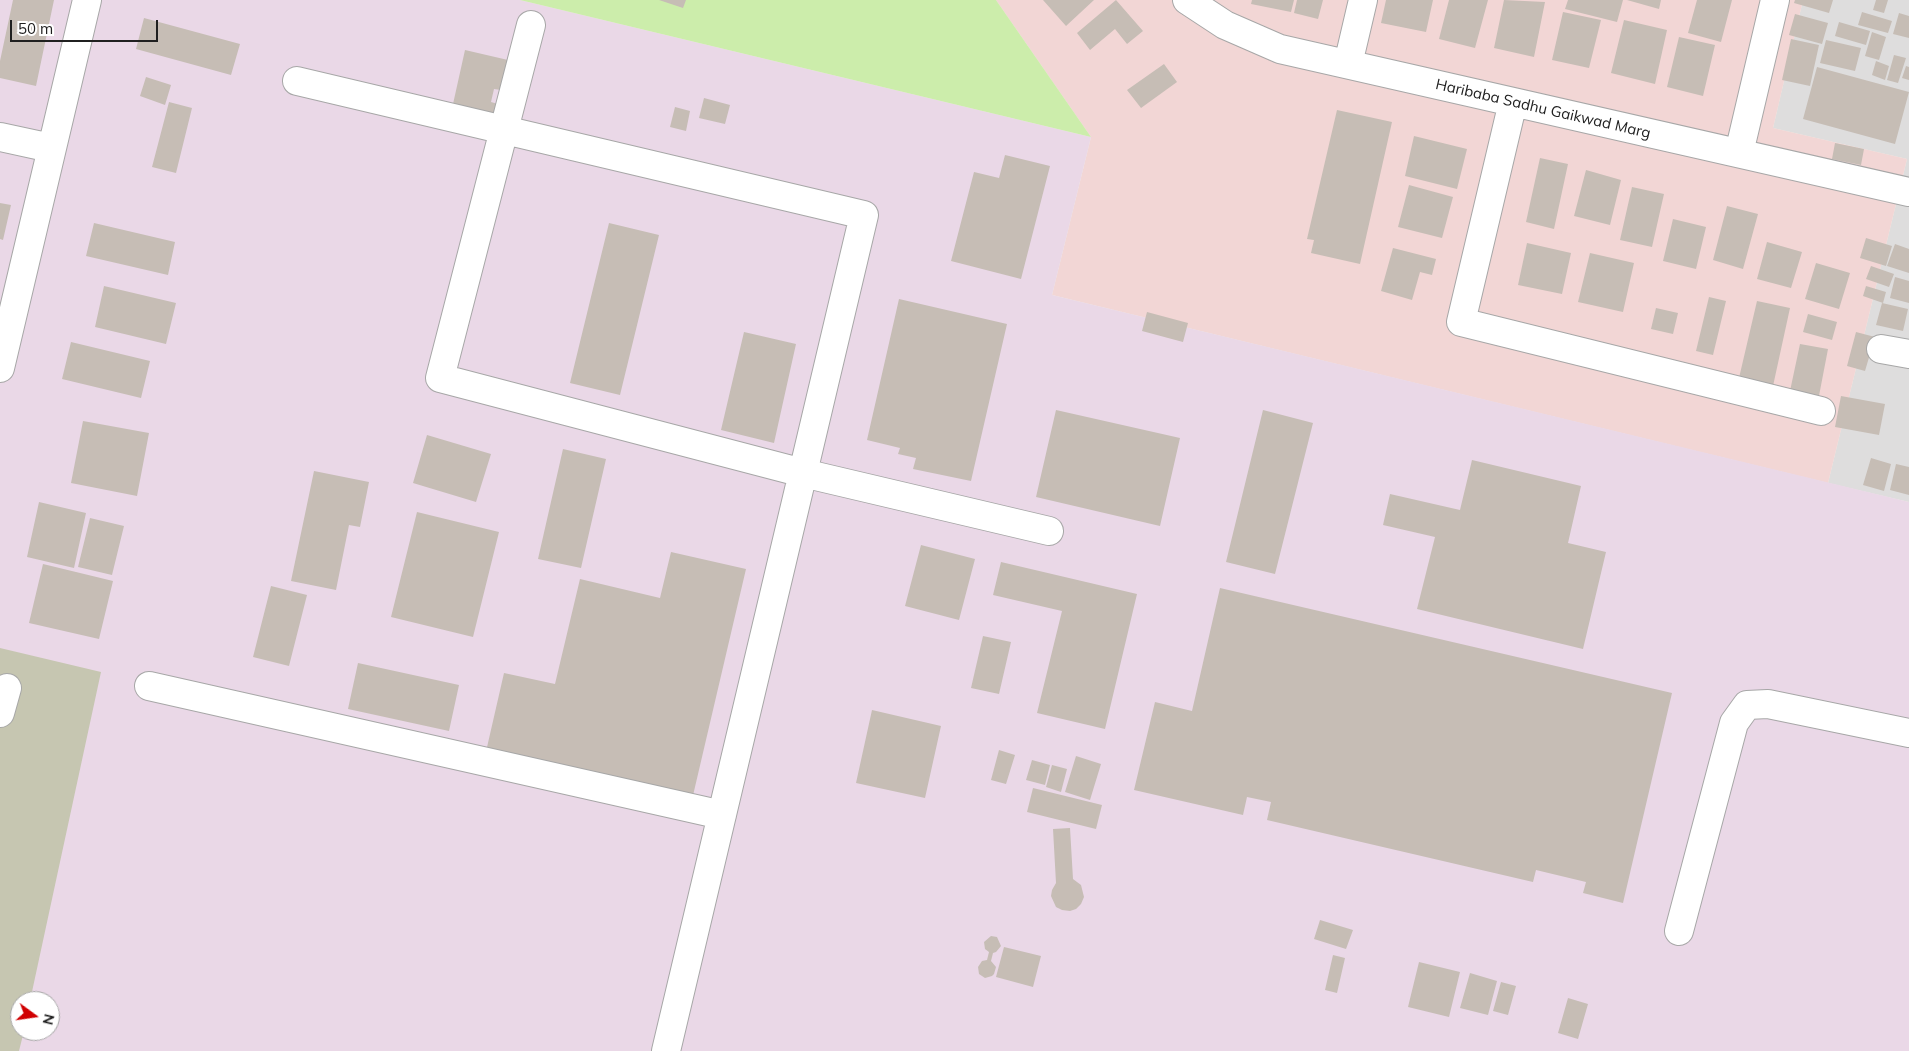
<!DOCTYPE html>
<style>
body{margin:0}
#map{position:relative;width:1909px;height:1051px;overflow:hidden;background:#f1ede6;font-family:Mulish,sans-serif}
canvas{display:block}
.north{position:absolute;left:10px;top:991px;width:50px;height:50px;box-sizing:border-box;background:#fff;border:1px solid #a6a6a6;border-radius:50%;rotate:104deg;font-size:14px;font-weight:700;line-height:20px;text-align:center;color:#202020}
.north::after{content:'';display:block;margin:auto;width:18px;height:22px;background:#d00002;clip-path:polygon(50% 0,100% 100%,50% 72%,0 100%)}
.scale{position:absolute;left:10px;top:20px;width:148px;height:22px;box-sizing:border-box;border:2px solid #202020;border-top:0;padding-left:6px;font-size:15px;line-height:18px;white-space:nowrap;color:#202020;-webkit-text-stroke:4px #fff;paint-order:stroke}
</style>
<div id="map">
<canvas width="1909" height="1051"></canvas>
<div class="north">N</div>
<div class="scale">50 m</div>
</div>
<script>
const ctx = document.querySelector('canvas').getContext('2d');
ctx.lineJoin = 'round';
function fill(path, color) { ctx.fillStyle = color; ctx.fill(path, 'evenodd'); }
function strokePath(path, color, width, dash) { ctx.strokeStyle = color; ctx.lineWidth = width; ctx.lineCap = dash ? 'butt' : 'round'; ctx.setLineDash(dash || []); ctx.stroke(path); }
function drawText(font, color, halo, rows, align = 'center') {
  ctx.font = font + ' Mulish,sans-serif'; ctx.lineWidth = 4; ctx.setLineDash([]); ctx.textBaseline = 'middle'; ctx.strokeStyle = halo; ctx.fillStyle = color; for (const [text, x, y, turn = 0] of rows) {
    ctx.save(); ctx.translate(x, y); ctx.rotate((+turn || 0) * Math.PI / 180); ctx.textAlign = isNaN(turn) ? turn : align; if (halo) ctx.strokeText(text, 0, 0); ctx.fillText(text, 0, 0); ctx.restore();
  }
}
const residential = new Path2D(`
 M 1803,0 L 1909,0 L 1909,502 L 1828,483 L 1907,159 L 1773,128 Z`);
const commercial = new Path2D(`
 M 996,0 L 1803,0 L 1773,128 L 1907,159 L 1828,483 L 1052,295 L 1091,137 Z`);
const industrial = new Path2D(`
 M 0,0 L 520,0 L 1091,137 L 1052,295 L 1909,502 L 1909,1051 L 0,1051 ZM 20,1001 L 50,1001 L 50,1031 L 20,1031 Z`);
const construction = new Path2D(`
 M 0,648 L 101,672 L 30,1001 L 20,1001 L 20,1031 L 24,1031 L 19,1051 L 0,1051 Z`);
const grass = new Path2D(`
 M 520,0 L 996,0 L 1091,137 Z`);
const building = new Path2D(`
 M 13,0 L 54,0 L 36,86 L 0,78 L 0,61 Z
 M 659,0 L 686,0 L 683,8 Z
 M 1043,0 L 1094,0 L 1066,26 Z
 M 1116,0 L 1143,31 L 1127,44 L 1115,29 L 1090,50 L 1077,33 Z
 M 1252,0 L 1294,0 L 1291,12 L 1251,4 Z
 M 1297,0 L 1323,0 L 1318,19 L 1294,13 Z
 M 1386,0 L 1433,0 L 1426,32 L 1381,23 Z
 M 1449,0 L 1488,0 L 1475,48 L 1439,39 Z
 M 1504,0 L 1545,2 L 1534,57 L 1494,48 Z
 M 1568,0 L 1623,0 L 1617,22 L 1565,9 Z
 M 1627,0 L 1661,0 L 1659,9 Z
 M 1697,0 L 1732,0 L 1721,42 L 1688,33 Z
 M 1795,0 L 1833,0 L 1829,13 L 1794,3 Z
 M 1876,0 L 1888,0 L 1884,13 L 1873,10 Z
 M 1563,12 L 1601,20 L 1589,68 L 1552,60 Z
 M 1862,12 L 1892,21 L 1888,33 L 1858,25 Z
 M 1899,13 L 1909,16 L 1909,38 L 1893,34 Z
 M 1795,14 L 1828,23 L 1822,44 L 1789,35 Z
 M 144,18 L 240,44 L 231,75 L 136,49 Z
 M 1624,20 L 1667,30 L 1655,84 L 1611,73 Z
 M 1839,22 L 1870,31 L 1866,45 L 1835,36 Z
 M 1872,32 L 1886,37 L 1879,60 L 1865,56 Z
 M 1679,37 L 1715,45 L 1703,96 L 1667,87 Z
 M 1791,39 L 1819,45 L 1810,86 L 1782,80 Z
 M 1826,40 L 1861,48 L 1855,71 L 1820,63 Z
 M 465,50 L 508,60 L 501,90 L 494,89 L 491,102 L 498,104 L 494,122 L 451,113 Z
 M 1894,55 L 1906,58 L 1898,83 L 1887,80 Z
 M 1876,61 L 1889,66 L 1885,80 L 1872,75 Z
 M 1164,64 L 1177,82 L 1141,108 L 1127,90 Z
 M 1906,66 L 1909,67 L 1909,80 L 1902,78 Z
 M 1817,67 L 1909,92 L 1895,144 L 1803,119 Z
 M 146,77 L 171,85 L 165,105 L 140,96 Z
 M 704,98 L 730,105 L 725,124 L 699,118 Z
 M 169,102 L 192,108 L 176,173 L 152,167 Z
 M 675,107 L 690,111 L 686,131 L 670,127 Z
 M 1337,110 L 1392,122 L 1360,264 L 1311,253 L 1314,240 L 1307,239 Z
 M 1414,136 L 1467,149 L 1457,189 L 1405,176 Z
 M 1835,143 L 1864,149 L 1861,165 L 1832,159 Z
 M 1005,155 L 1050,166 L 1021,279 L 951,261 L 974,172 L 999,178 Z
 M 1540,158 L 1568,164 L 1554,229 L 1526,222 Z
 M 1586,170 L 1621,180 L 1610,225 L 1574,216 Z
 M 1409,185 L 1453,197 L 1442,238 L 1398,227 Z
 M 1632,187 L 1664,194 L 1652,247 L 1620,240 Z
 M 0,203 L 11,205 L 3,240 L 0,239 Z
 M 1727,206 L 1758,214 L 1743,269 L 1713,260 Z
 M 1673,219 L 1706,227 L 1696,269 L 1663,261 Z
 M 94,223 L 175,242 L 168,275 L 86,256 Z
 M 609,223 L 659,235 L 620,395 L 570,383 Z
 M 1866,238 L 1892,246 L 1886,266 L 1860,258 Z
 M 1767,242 L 1802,252 L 1791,288 L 1757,279 Z
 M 1527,243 L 1571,253 L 1562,294 L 1518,285 Z
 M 1895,244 L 1909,249 L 1909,273 L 1887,266 Z
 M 1393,248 L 1436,259 L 1432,275 L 1420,272 L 1412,300 L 1381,291 Z
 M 1590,253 L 1634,263 L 1623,312 L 1578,302 Z
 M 1816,263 L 1850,273 L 1839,309 L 1805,299 Z
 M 1871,266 L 1894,274 L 1889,287 L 1866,279 Z
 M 1895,277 L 1909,281 L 1909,303 L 1890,298 Z
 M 104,286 L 176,303 L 166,344 L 95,327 Z
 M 1866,286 L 1886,292 L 1883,303 L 1863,296 Z
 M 1709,297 L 1726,301 L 1713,355 L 1696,351 Z
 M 899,299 L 1007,324 L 971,481 L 913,469 L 916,458 L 898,454 L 900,448 L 867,440 Z
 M 1757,301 L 1790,308 L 1773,386 L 1739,378 Z
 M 1882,303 L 1908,309 L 1903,331 L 1876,325 Z
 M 1656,308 L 1678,313 L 1673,334 L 1651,329 Z
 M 1147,312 L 1188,323 L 1183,342 L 1142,331 Z
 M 1808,314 L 1837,322 L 1832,340 L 1803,332 Z
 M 744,332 L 796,344 L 774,443 L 721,430 Z
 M 1856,332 L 1875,337 L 1865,371 L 1847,366 Z
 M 71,342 L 150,361 L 141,398 L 62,379 Z
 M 1800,344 L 1828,349 L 1818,401 L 1790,391 Z
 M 1841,396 L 1885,404 L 1879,435 L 1835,427 Z
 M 1056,410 L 1180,438 L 1160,526 L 1036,497 Z
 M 1263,410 L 1313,423 L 1275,574 L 1226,562 Z
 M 83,421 L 149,433 L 137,496 L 71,483 Z
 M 427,435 L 491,454 L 476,502 L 413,483 Z
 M 563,449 L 606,459 L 581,568 L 538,559 Z
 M 1871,458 L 1891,464 L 1884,491 L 1863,485 Z
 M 1472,460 L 1581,486 L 1568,543 L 1606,552 L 1583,649 L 1417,609 L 1435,537 L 1383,525 L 1390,494 L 1460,510 Z
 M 1896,464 L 1909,467 L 1909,495 L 1890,490 Z
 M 314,471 L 369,482 L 360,527 L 349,525 L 336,590 L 291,581 Z
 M 39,502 L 86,513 L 74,568 L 27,557 Z
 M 417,512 L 499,532 L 473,637 L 391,617 Z
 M 90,518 L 124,526 L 112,575 L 78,567 Z
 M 921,545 L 975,559 L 959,620 L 905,606 Z
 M 671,552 L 746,569 L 691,804 L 485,756 L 504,673 L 555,684 L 580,579 L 660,598 Z
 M 1001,562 L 1137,594 L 1105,729 L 1037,713 L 1062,611 L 993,595 Z
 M 43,564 L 113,581 L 99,639 L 29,623 Z
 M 271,586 L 307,595 L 289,666 L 253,657 Z
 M 1220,588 L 1672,693 L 1623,903 L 1583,893 L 1586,882 L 1536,870 L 1533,882 L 1267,820 L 1271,802 L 1247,797 L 1243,815 L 1134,790 L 1155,702 L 1192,711 Z
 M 983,636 L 1011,642 L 999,694 L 971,688 Z
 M 358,663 L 459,685 L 449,731 L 348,709 Z
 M 872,710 L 941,726 L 925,798 L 856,783 Z
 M 999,750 L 1015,755 L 1006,784 L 991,780 Z
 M 1076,756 L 1101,764 L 1090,800 L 1065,792 Z
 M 1032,760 L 1050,765 L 1045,785 L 1026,780 Z
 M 1052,765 L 1067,769 L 1061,792 L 1046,787 Z
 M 1033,788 L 1102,805 L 1096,829 L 1027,812 Z
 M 1070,828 L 1073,879 L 1081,885 L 1084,897 L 1081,904 L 1076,909 L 1070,911 L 1062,910 L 1056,907 L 1051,896 L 1052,890 L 1056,883 L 1053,829 Z
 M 1320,920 L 1353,930 L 1346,949 L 1314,939 Z
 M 991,936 L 997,937 L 1001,946 L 996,952 L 993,953 L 991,961 L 996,967 L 994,974 L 992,976 L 985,978 L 979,974 L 978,967 L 982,961 L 987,960 L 989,952 L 985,949 L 984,942 Z
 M 1004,947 L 1041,956 L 1033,987 L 996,977 Z
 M 1333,955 L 1345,958 L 1337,993 L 1325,990 Z
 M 1419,962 L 1460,972 L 1449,1017 L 1408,1007 Z
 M 1470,973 L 1497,981 L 1488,1015 L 1460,1008 Z
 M 1501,982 L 1516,986 L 1508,1015 L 1493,1011 Z
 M 1568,998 L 1588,1004 L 1578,1039 L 1558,1033 Z`);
const minor = new Path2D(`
 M 1187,0 L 1225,25 L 1280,49 L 1909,192
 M 531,25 L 440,378 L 803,473 L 1049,531
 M 1348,64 L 1363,0
 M 297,81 L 864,215 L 666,1051
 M 1513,102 L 1461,322 L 1821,411
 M 0,137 L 51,148
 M 1739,153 L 1775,0
 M 1881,349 L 1909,354
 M 0,368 L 87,0
 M 149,686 L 722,815
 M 0,713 L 7,688
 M 1679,931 L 1734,723 L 1747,705 L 1768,704 L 1909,733`);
const streetNames = [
 ["Haribaba Sadhu Gaikwad Marg",1543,109,13]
];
fill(residential, '#dedddd');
fill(commercial, '#f2d6d5');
fill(industrial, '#ead8e7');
fill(construction, '#c6c6b1');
fill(grass, '#ccedab');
fill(building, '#c6bdb5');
strokePath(minor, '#a7a7a7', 30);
strokePath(minor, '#fff', 28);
drawText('15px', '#202020', '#fff', streetNames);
</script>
